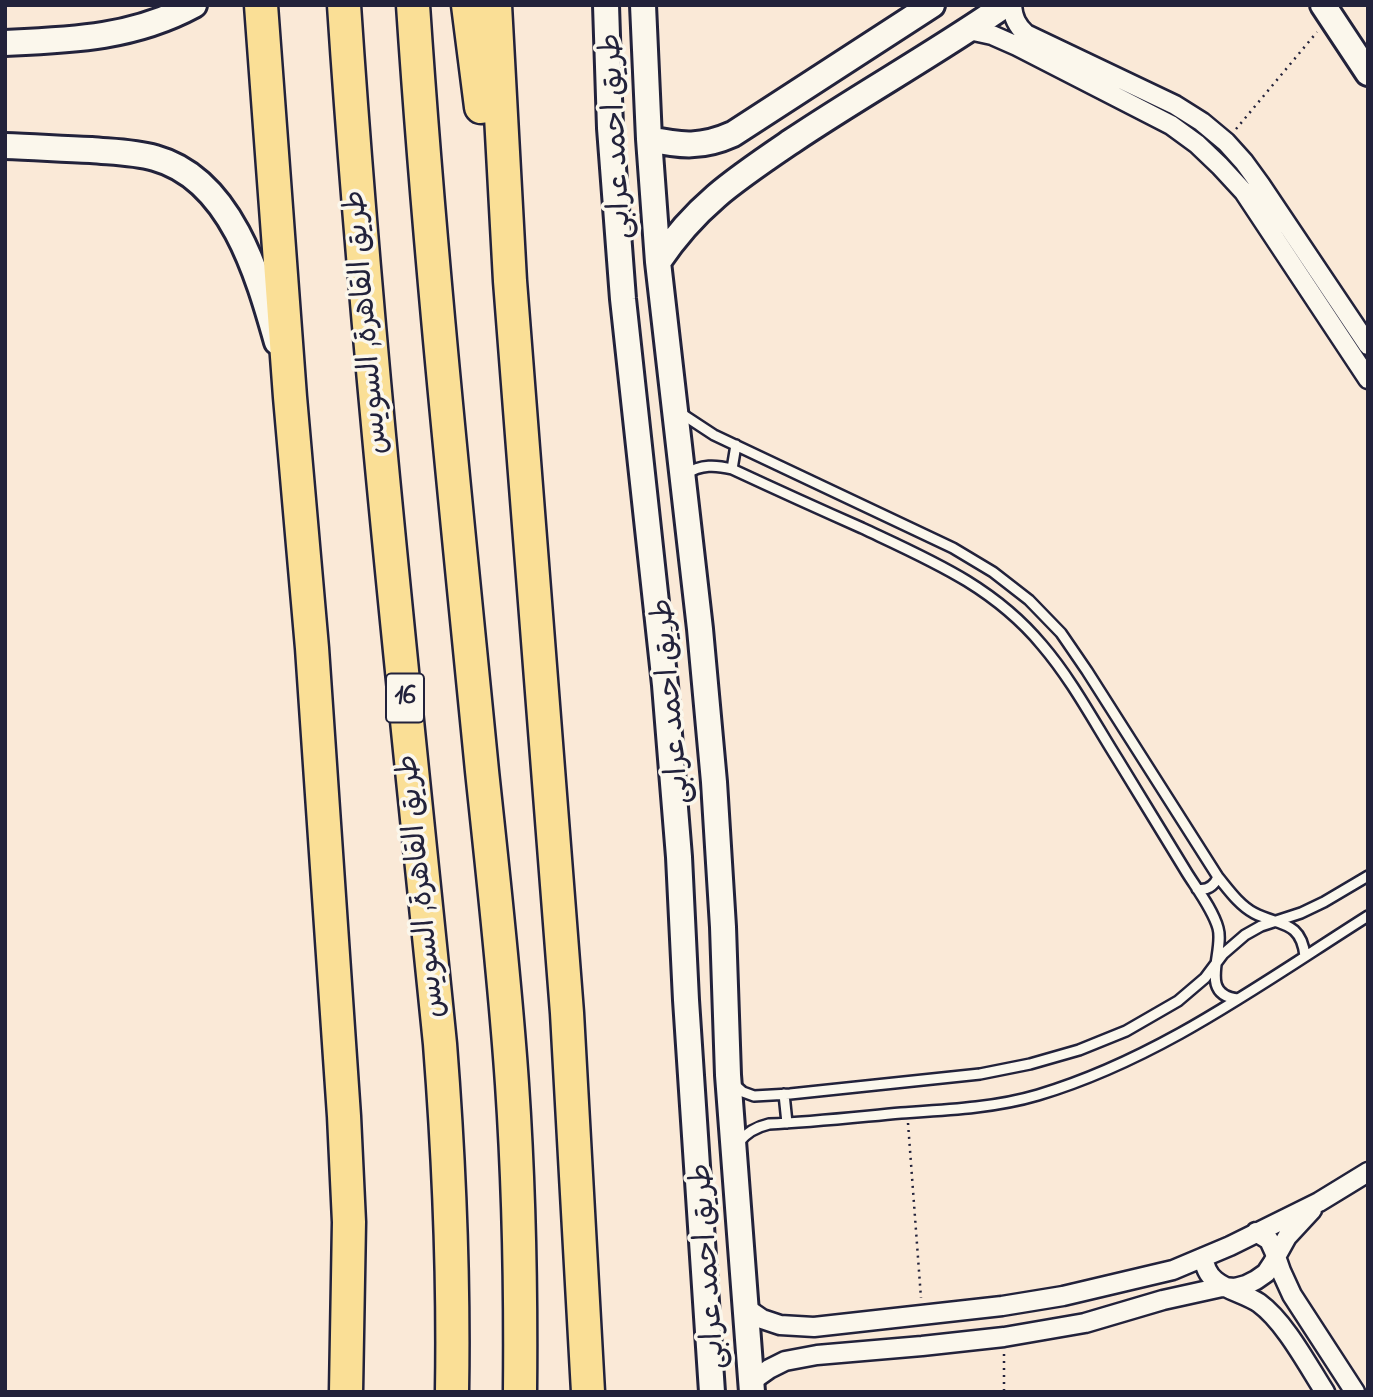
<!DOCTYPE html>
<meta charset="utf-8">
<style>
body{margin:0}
#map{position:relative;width:1373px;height:1397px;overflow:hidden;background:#fae9d7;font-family:"Indie Flower",sans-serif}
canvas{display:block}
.frame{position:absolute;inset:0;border:7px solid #22223b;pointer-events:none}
</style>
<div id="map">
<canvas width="1373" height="1397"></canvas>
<div class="frame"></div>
</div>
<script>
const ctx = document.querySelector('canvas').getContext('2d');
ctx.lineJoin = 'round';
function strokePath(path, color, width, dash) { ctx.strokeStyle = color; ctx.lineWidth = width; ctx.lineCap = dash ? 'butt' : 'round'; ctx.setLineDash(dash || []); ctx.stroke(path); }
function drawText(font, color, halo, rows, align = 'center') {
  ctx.font = font + ' "Indie Flower","Playpen Sans Arabic",sans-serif'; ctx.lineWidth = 7; ctx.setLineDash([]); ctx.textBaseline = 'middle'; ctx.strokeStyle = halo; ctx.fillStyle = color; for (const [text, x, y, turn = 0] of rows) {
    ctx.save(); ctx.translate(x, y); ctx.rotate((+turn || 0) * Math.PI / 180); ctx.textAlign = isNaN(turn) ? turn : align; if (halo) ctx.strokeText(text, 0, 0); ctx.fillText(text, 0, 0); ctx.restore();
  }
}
const path = new Path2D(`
 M 1236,129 L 1317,32
 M 908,1123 L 921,1298
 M 1004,1354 L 1004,1392`);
const lane = new Path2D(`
 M 679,412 L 714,435 L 953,548 L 993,572 L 1029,600 L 1061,633 L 1087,671 L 1218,877 C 1228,889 1239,905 1254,913 C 1279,926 1301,920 1305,956
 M 732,469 L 736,445
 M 686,474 C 701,464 716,465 732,469 C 775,489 819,509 862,528 C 930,560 993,586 1042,645 C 1072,680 1094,722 1118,760 C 1141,798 1164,835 1187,873 C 1197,889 1213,910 1218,928 C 1225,952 1197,995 1238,999
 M 1197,889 C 1207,891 1214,886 1218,877
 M 734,1084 L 743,1092 L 754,1096 L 790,1094 L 980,1074 L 1030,1064 L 1079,1050 L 1126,1031 L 1178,1001 L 1205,978 L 1223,954 L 1245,935 L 1261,926 L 1301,913 L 1324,902 L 1368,876
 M 784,1094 L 787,1123
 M 739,1142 C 747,1132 756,1127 769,1124 C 813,1122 857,1117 901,1113 C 947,1110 994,1108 1038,1095 C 1159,1059 1262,983 1368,916`);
const street = new Path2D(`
 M 1012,5 C 1013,18 1017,26 1026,34 L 1175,105 L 1202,122 L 1226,142 L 1244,162 L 1260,184 L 1368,345
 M 969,30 L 992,35 L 1017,46 L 1171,125 L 1197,144 L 1220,166 L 1244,192 L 1368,379
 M 1256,1232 L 1269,1240 L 1274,1251 L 1281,1271 L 1292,1295 L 1355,1392
 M 1204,1257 C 1205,1288 1238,1289 1259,1303 C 1285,1322 1307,1364 1325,1392
 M 746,1308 L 762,1319 L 780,1325 L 814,1327 L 1002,1306 L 1063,1296 L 1173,1270 L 1230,1246 L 1319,1202 L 1368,1172
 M 752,1381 L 769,1369 L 785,1361 L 817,1355 L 922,1346 L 1004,1337 L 1085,1323 L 1163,1300 L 1222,1287 L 1235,1288 L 1246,1285 L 1256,1280 L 1266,1273 L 1272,1264 L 1287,1237 L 1312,1210`);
const secondary = new Path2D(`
 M 606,5 L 610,128 L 623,299 L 665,685 L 679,857 L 686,1000 L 712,1392
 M 643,5 L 649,139 L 658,262 L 700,629 L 714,782 L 723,927 L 728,1075 L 752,1392
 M 1323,5 L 1368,73
 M 5,43 C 72,40 133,38 194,5
 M 649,139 C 681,146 702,148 733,134 L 932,5
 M 5,146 C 34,147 62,149 91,150 C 112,152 134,152 155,158 C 231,179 258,275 277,342
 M 658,262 C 696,205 736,179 792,141 C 862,94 936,53 1005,5`);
const highway = new Path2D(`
 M 261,5 L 290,397 L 312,648 L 344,1116 L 349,1222 L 346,1392
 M 344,5 C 367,352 405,698 440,1044 C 449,1160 454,1275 452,1392
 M 413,5 C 430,261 457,516 482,771 C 493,875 505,980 512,1084 C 519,1187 521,1289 520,1392
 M 468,5 L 481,107
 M 495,5 L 510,281 L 567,1013 L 588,1392`);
const shields = [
 [405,698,38]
];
const shieldNames = [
 ["16",405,698]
];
const streetNames = [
 ["طريق احمد عرابى",619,136,-93],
 ["طريق القاهرة, السويس",369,322,-95],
 ["طريق احمد عرابى",674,701,-95],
 ["طريق القاهرة, السويس",424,886,-96],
 ["طريق احمد عرابى",711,1266,-94]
];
strokePath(lane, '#22223b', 14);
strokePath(street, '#22223b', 23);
strokePath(secondary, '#22223b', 30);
strokePath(highway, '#22223b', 37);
strokePath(path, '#22223b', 2.5, [2, 5]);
strokePath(lane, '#fbf7ec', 9);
strokePath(street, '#fbf7ec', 18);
strokePath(secondary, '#fbf7ec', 24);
strokePath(highway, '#fadf96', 32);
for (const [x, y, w] of shields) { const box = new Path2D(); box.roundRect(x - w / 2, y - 24.5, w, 49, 5); ctx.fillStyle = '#fbf7ec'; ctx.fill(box); strokePath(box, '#22223b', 2); }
drawText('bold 28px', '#22223b', null, shieldNames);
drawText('30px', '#22223b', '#fbf7ec', streetNames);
</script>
